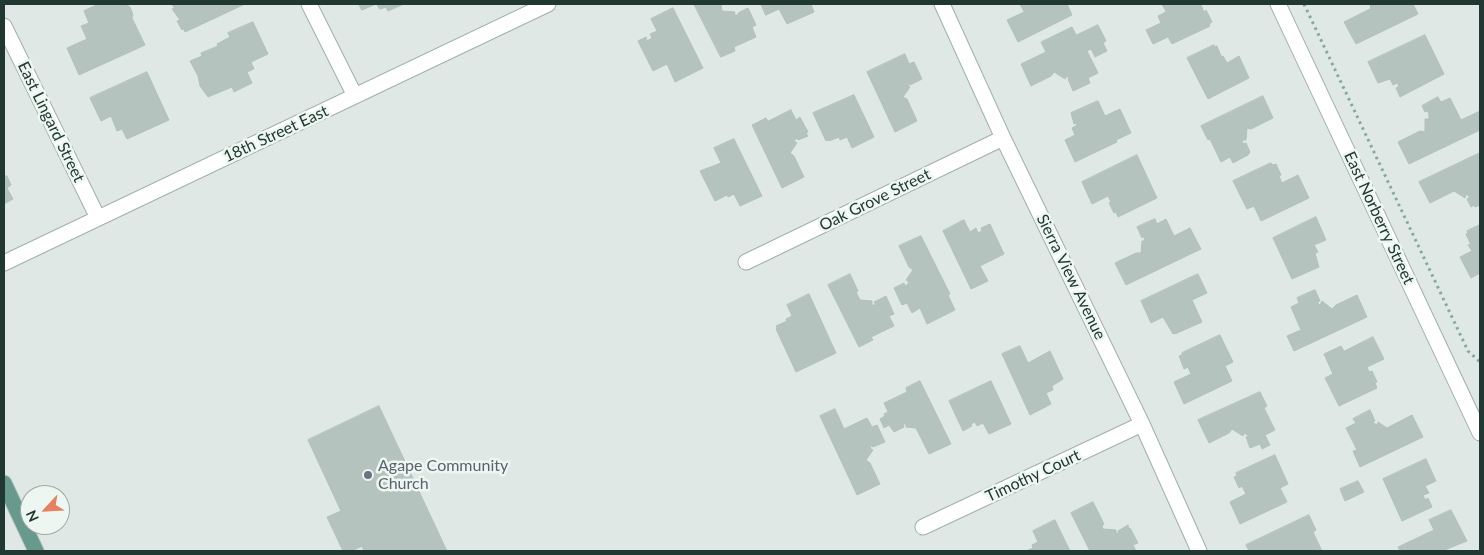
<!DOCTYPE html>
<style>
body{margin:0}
#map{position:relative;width:1484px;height:555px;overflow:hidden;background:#dfe8e4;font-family:Lato,sans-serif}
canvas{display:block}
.frame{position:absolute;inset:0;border:5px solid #213731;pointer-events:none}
.north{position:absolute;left:20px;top:485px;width:50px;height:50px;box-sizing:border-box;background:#eef6f2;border:1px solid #9caaa5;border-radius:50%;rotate:245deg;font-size:14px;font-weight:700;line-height:20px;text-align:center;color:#213731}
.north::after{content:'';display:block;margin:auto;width:18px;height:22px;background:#e58160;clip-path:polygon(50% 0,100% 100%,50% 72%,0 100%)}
</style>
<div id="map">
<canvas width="1484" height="555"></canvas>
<div class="frame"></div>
<div class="north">N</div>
</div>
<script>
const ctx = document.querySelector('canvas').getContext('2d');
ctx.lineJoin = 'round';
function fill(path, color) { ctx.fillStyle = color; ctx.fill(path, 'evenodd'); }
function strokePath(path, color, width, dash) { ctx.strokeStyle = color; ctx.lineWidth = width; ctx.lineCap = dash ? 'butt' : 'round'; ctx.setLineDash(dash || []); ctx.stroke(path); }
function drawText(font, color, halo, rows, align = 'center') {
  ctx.font = font + ' Lato,sans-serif'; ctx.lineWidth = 5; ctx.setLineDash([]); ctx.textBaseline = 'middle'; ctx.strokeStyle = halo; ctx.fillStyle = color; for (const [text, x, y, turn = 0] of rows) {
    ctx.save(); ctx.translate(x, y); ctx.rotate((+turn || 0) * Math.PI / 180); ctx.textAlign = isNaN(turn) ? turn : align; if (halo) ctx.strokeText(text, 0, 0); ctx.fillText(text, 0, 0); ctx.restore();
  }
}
const building = new Path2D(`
 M 99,4 L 125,4 L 130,7 L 133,15 L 132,18 L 145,45 L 79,75 L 67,48 L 87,39 L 81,26 L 89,23 L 84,11 Z
 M 172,4 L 245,4 L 185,32 L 184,29 L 182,30 L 177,21 L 180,20 L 172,9 L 174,8 Z
 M 359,4 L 376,4 L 362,10 Z
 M 377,4 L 404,4 L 388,11 L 386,7 L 380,9 Z
 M 694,4 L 721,4 L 722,11 L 735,12 L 734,15 L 739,15 L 738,13 L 748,8 L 756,25 L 752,27 L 756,37 L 734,47 L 735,51 L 721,57 Z
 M 761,4 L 811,4 L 814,12 L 787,24 L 779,9 L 766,15 Z
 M 1020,4 L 1067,4 L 1072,15 L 1018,42 L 1007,20 L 1024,12 Z
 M 1162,4 L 1203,4 L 1201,5 L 1204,12 L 1206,10 L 1212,22 L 1209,24 L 1210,26 L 1172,44 L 1168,37 L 1153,44 L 1146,30 L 1161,23 L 1158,16 L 1166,12 Z
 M 1371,4 L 1413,4 L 1418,14 L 1356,44 L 1344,22 L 1370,9 Z
 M 673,8 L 703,68 L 675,82 L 667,64 L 653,71 L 638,41 L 646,37 L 647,41 L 652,38 L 650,34 L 657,31 L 651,19 Z
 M 253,22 L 268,54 L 251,62 L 254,69 L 247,72 L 252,83 L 234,92 L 232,87 L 208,97 L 200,86 L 198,76 L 190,61 L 202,56 L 201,53 L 218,46 L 217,44 L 230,37 L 228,33 Z
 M 1098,25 L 1106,41 L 1103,43 L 1107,51 L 1095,57 L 1091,49 L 1087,51 L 1098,73 L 1088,78 L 1090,83 L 1073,91 L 1068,79 L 1069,78 L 1067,76 L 1065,79 L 1054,72 L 1051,76 L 1031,86 L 1021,64 L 1046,52 L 1041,42 L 1072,27 L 1076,35 Z
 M 1425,35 L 1444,74 L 1400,97 L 1396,88 L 1399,86 L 1397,83 L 1393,85 L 1390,79 L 1378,83 L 1368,62 Z
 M 1214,45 L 1214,47 L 1217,46 L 1221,56 L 1220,57 L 1223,56 L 1227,63 L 1239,56 L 1249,78 L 1208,99 L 1187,58 Z
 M 905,54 L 909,64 L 914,62 L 922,79 L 910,85 L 909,83 L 908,85 L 910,87 L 903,97 L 907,99 L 917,121 L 895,132 L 867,72 Z
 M 147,72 L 169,120 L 127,139 L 122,129 L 117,131 L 111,116 L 101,121 L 90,98 Z
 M 854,95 L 874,137 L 852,148 L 847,137 L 840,140 L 839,137 L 829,141 L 828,140 L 826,141 L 813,113 Z
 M 1263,96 L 1273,118 L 1251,129 L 1247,128 L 1246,140 L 1243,140 L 1242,144 L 1246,143 L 1250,152 L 1248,155 L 1233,163 L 1230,157 L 1221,162 L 1210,139 L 1208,140 L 1201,126 Z
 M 1438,97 L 1441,102 L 1450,98 L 1461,120 L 1480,111 L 1480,130 L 1409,164 L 1398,142 L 1420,131 L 1425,132 L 1425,119 L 1429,119 L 1429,115 L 1428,111 L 1425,112 L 1422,106 Z
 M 1098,101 L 1105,116 L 1120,109 L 1131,133 L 1116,140 L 1117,142 L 1075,162 L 1065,140 L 1075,135 L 1072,128 L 1077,125 L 1076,123 L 1074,124 L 1071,113 Z
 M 791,110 L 796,120 L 800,117 L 808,132 L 806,133 L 808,136 L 798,140 L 797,138 L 794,141 L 797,143 L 790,153 L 794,156 L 804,177 L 782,188 L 752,125 L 766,118 L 768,121 Z
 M 734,139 L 762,196 L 740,206 L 734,194 L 728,197 L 727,195 L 715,201 L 700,171 L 721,163 L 714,148 Z
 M 1480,153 L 1480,205 L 1475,207 L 1474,205 L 1471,207 L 1467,199 L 1470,197 L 1466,194 L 1465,198 L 1454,191 L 1430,203 L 1419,182 Z
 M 1137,155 L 1157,198 L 1118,217 L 1116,212 L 1114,213 L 1109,203 L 1111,202 L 1108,196 L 1092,204 L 1082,182 Z
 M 1271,163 L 1273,165 L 1276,164 L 1281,175 L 1279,176 L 1282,183 L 1298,175 L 1309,198 L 1261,221 L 1254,206 L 1247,209 L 1233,181 Z
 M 7,176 L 11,185 L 7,188 L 13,199 L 4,204 L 4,177 Z
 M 1316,217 L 1326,240 L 1314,245 L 1318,252 L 1315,253 L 1319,267 L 1292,279 L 1273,238 Z
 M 1155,219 L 1157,224 L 1166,219 L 1174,236 L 1190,228 L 1201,249 L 1126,285 L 1115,263 L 1136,253 L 1141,253 L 1142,241 L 1144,241 L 1145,236 L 1142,238 L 1137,227 Z
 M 964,220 L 970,232 L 976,228 L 978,233 L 982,231 L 981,228 L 990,224 L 1004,254 L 980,266 L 988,281 L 971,289 L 943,231 Z
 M 1480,225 L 1480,273 L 1471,278 L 1460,257 L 1472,251 L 1468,245 L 1473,243 L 1470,243 L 1466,234 L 1468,233 L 1467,231 Z
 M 921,236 L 950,294 L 948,295 L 955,310 L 927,324 L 920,308 L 912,313 L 907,303 L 902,305 L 894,288 L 904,283 L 905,286 L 908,284 L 909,282 L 906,280 L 913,270 L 909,267 L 899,246 Z
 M 850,274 L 858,291 L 856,292 L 860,300 L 872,301 L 872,305 L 876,305 L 874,302 L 886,296 L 894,314 L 889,316 L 894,326 L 871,337 L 873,340 L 859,347 L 828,285 Z
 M 1198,274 L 1207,293 L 1192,300 L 1202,322 L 1175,334 L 1175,333 L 1173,334 L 1163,317 L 1151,323 L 1141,301 Z
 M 1315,290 L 1320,301 L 1317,302 L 1320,305 L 1322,301 L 1332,309 L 1336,305 L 1357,295 L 1367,317 L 1294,351 L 1287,336 L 1301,330 L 1291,307 L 1299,303 L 1297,298 Z
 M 809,294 L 836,353 L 796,372 L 776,329 L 777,328 L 776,326 L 787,321 L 786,319 L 792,316 L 787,305 Z
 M 1220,335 L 1233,362 L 1225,366 L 1232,381 L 1184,404 L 1174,382 L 1191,374 L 1188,367 L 1184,369 L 1179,356 L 1182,355 L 1182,353 Z
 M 1373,337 L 1384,359 L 1367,367 L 1369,372 L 1372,371 L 1377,382 L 1375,383 L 1377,388 L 1339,406 L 1325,378 L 1333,374 L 1324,354 L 1341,346 L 1344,351 Z
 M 1020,346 L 1028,363 L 1050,351 L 1063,379 L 1052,386 L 1053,390 L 1046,393 L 1051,404 L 1030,415 L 1002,354 Z
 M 920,381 L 951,444 L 929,454 L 916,428 L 906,427 L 906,424 L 903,424 L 904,427 L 894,432 L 889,425 L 884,428 L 880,419 L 885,416 L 884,414 L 888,412 L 884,403 L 907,392 L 906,388 Z
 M 991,381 L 1011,424 L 989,434 L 983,423 L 977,426 L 975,422 L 971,424 L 972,426 L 963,431 L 949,401 Z
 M 1260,392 L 1267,406 L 1264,408 L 1275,430 L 1265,435 L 1270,445 L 1262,449 L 1260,444 L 1250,448 L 1246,437 L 1249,436 L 1244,433 L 1243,436 L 1232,429 L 1229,433 L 1209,443 L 1198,420 Z
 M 379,406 L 447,551 L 364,551 L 362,546 L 352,551 L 343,551 L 327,517 L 341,511 L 308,440 Z
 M 835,409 L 844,429 L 867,418 L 872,427 L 877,425 L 885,442 L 873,447 L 872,445 L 870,448 L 873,450 L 866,460 L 870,463 L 880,484 L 857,495 L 820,416 Z
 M 1370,410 L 1375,421 L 1372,422 L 1377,425 L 1378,422 L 1387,428 L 1412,415 L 1423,437 L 1360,467 L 1353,451 L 1357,450 L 1346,428 L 1356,423 L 1353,419 Z
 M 1275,455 L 1288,484 L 1280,488 L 1287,502 L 1240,524 L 1230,502 L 1246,494 L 1242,486 L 1239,488 L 1234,477 L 1237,476 L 1236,473 Z
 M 1426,459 L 1436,481 L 1425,486 L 1429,493 L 1423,495 L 1425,500 L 1428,498 L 1432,507 L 1402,521 L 1383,479 Z
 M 1358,481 L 1364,492 L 1345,501 L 1340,489 Z
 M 1093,502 L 1104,524 L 1102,526 L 1103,529 L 1116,530 L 1116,533 L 1119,533 L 1118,531 L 1128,525 L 1129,529 L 1130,528 L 1138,543 L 1133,545 L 1136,551 L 1090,551 L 1071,513 Z
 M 1451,510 L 1467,541 L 1442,551 L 1400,551 L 1398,547 L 1434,530 L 1429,520 Z
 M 1309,515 L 1316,530 L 1313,532 L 1322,551 L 1249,551 L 1246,545 Z
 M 1055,520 L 1070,551 L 1026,551 L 1033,548 L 1032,545 L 1038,542 L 1033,531 Z`);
const path = new Path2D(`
 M 1304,4 L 1468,351 L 1480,362`);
const minor = new Path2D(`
 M 309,4 L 355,96
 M 942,4 L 1003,138 L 1142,424 L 1199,551
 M 1278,4 L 1480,433
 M 4,26 L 98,218
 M 746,262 L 1003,138
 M 4,263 L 548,4
 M 923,527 L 1142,424`);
const major = new Path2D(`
 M 4,483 L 36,551`);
const markers = [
 [368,475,5,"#6b7280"]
];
const streetNames = [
 ["East Lingard Street",51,122,64],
 ["18th Street East",276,134,-25],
 ["Oak Grove Street",875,200,-26],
 ["East Norberry Street",1379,218,65],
 ["Sierra View Avenue",1071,277,64],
 ["Timothy Court",1033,476,-25]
];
const worshipNames = [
 ["Agape Community",378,466],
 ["Church",378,484]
];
fill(building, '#b4c3bd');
strokePath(building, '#b2c1bb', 1);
strokePath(minor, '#a2afab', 17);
strokePath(major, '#bcc3c1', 17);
strokePath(path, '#82a99d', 3, [2.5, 4]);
strokePath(minor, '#fff', 15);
strokePath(major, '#679a8d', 15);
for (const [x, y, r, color] of markers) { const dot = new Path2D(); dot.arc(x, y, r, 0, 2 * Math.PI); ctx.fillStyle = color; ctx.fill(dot); strokePath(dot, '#eef6f2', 2); }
drawText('16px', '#213731', '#eef6f2', streetNames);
drawText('16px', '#5b616d', '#eef6f2', worshipNames, 'left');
</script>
